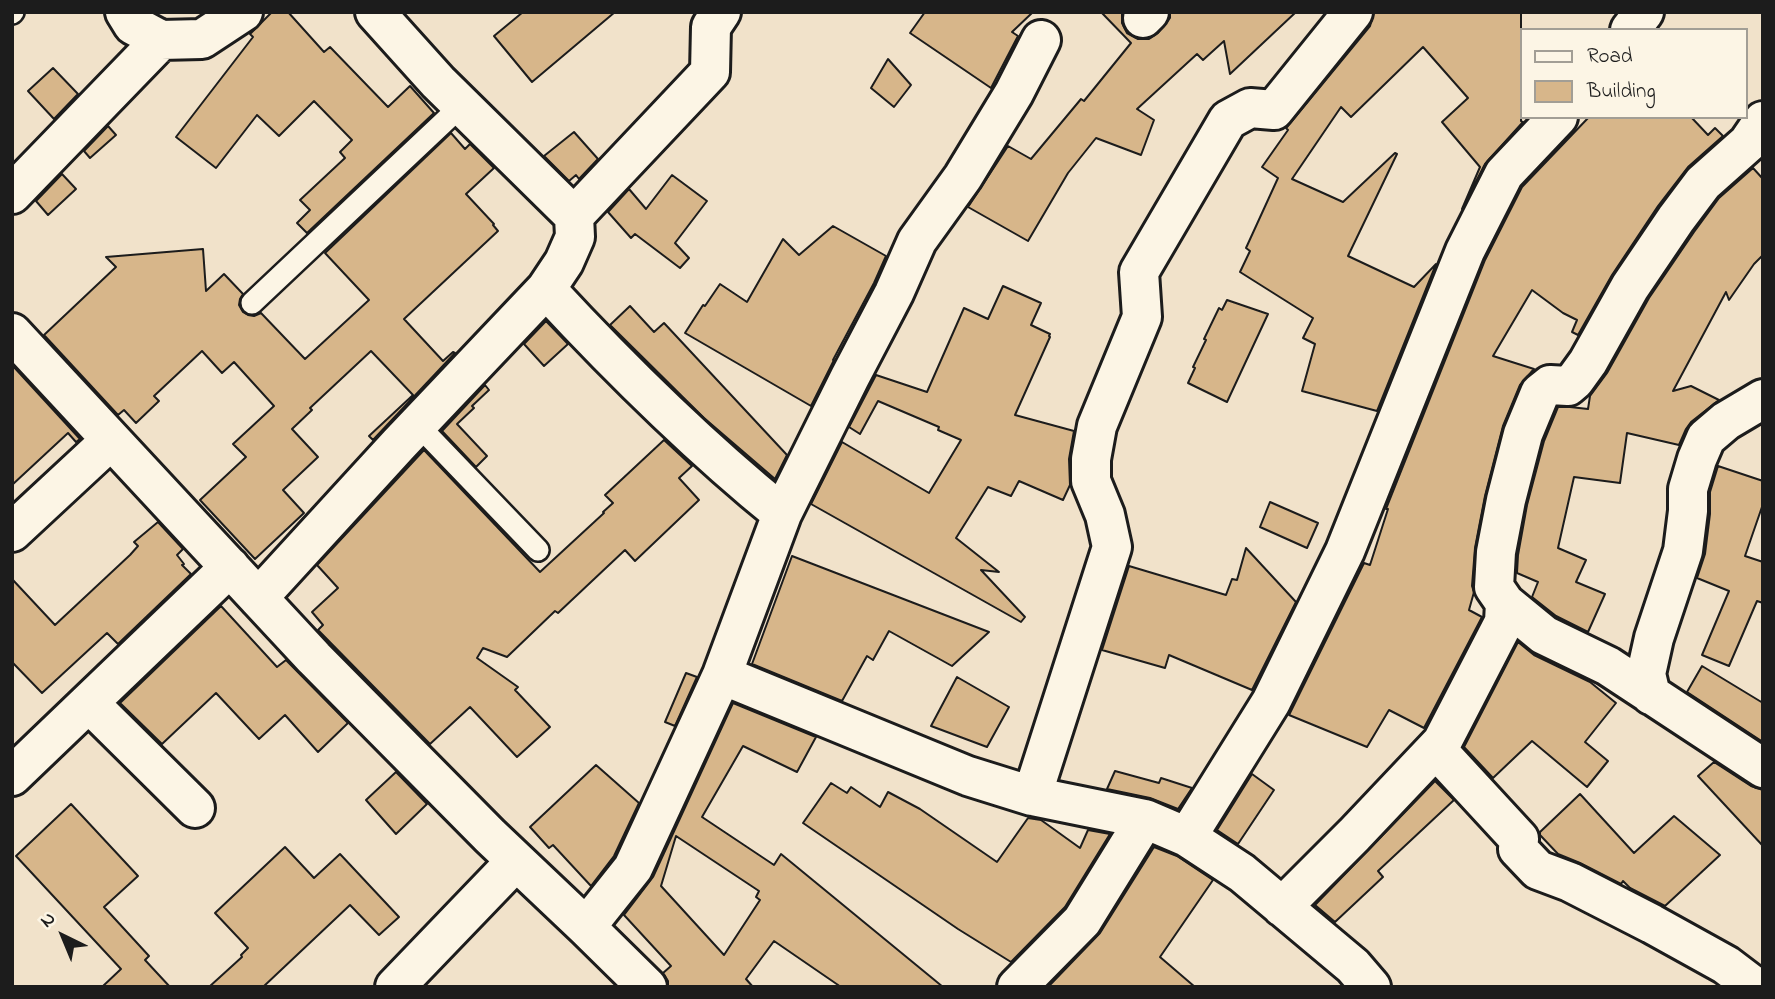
<!DOCTYPE html>
<style>
body{margin:0}
#map{position:relative;width:1775px;height:999px;overflow:hidden;background:#f1e2ca;font-family:"Indie Flower",sans-serif}
canvas{display:block}
.frame{position:absolute;inset:0;border:14px solid #1c1c1c;pointer-events:none}
.legend{position:absolute;left:1520px;top:28px;width:228px;height:91px;box-sizing:border-box;background:#fcf5e5;border:2px solid #a29e95;margin:0;padding:9px 12px;list-style:none;font-size:21px;color:#1c1c1c}
.legend li{display:flex;align-items:center;gap:14px;height:35px}
.legend b{width:35px;border:2px solid #a29e95}
.north{position:absolute;left:28px;top:901px;width:70px;height:70px;-webkit-text-stroke:5px #fcf5e5;paint-order:stroke;rotate:317deg;font-size:19px;font-weight:700;line-height:28px;text-align:center;color:#1c1c1c}
.north::after{content:'';display:block;margin:auto;width:24px;height:32px;background:#1c1c1c;clip-path:polygon(50% 0,100% 100%,50% 72%,0 100%)}
</style>
<div id="map">
<canvas width="1775" height="999"></canvas>
<div class="frame"></div>
<ul class="legend">
<li><b style="height:9px;background:#fcf5e5"></b>Road</li>
<li><b style="height:19px;background:#d7b68a"></b>Building</li>
</ul>
<div class="north">N</div>
</div>
<script>
const ctx = document.querySelector('canvas').getContext('2d');
ctx.lineJoin = 'round';
function fill(path, color) { ctx.fillStyle = color; ctx.fill(path, 'evenodd'); }
function strokePath(path, color, width, dash) { ctx.strokeStyle = color; ctx.lineWidth = width; ctx.lineCap = dash ? 'butt' : 'round'; ctx.setLineDash(dash || []); ctx.stroke(path); }
const building = new Path2D(`
 M 272,12 L 288,12 L 324,52 L 330,47 L 388,107 L 410,86 L 434,113 L 307,233 L 297,223 L 310,210 L 300,200 L 345,158 L 340,152 L 352,140 L 314,101 L 279,136 L 257,115 L 216,168 L 176,137 L 253,37 L 250,34 Z
 M 523,12 L 615,12 L 532,82 L 494,36 Z
 M 925,12 L 1033,12 L 1012,32 L 1018,36 L 991,88 L 910,33 Z
 M 1101,12 L 1122,12 L 1122,23 L 1127,33 L 1138,39 L 1149,39 L 1158,33 L 1170,18 L 1170,12 L 1296,12 L 1230,74 L 1224,41 L 1203,60 L 1197,54 L 1137,109 L 1154,120 L 1141,155 L 1096,138 L 1068,173 L 1028,241 L 968,207 L 1008,146 L 1031,159 L 1081,99 L 1084,101 L 1131,43 Z
 M 1374,12 L 1521,12 L 1521,121 L 1523,122 L 1485,164 L 1462,209 L 1480,167 L 1442,122 L 1468,98 L 1423,47 L 1351,117 L 1341,107 L 1292,179 L 1343,202 L 1395,153 L 1397,154 L 1348,256 L 1414,287 L 1436,264 L 1377,411 L 1302,391 L 1315,344 L 1303,338 L 1313,318 L 1240,272 L 1250,251 L 1246,248 L 1278,178 L 1262,167 L 1288,130 L 1286,128 L 1287,127 L 1370,26 Z
 M 888,59 L 911,85 L 894,107 L 871,88 Z
 M 53,68 L 78,94 L 54,119 L 28,91 Z
 M 1589,117 L 1691,117 L 1708,135 L 1715,128 L 1723,136 L 1688,167 L 1658,206 L 1612,275 L 1578,335 L 1572,332 L 1577,320 L 1563,313 L 1532,290 L 1493,356 L 1534,369 L 1520,385 L 1503,426 L 1485,496 L 1475,548 L 1472,586 L 1474,592 L 1469,610 L 1482,617 L 1424,728 L 1389,710 L 1367,747 L 1289,715 L 1364,563 L 1370,565 L 1388,509 L 1386,509 L 1485,260 L 1522,187 Z
 M 108,126 L 116,135 L 90,158 L 84,151 Z
 M 574,132 L 598,159 L 579,179 L 576,175 L 569,181 L 544,156 Z
 M 451,133 L 465,149 L 470,144 L 494,168 L 466,194 L 494,224 L 493,225 L 498,231 L 404,319 L 443,361 L 453,352 L 455,353 L 373,440 L 369,436 L 413,395 L 371,351 L 310,408 L 312,410 L 292,429 L 318,457 L 283,490 L 304,513 L 255,559 L 200,500 L 246,457 L 233,444 L 274,406 L 234,362 L 222,373 L 202,351 L 154,396 L 159,401 L 136,423 L 124,410 L 118,415 L 44,335 L 116,267 L 106,257 L 203,249 L 206,291 L 224,274 L 243,294 L 240,299 L 239,305 L 243,312 L 248,315 L 254,316 L 261,313 L 305,359 L 369,300 L 325,253 Z
 M 1753,168 L 1763,179 L 1763,255 L 1754,264 L 1729,300 L 1726,292 L 1673,391 L 1691,386 L 1719,400 L 1691,422 L 1686,429 L 1679,445 L 1627,433 L 1620,483 L 1574,477 L 1558,548 L 1586,560 L 1576,582 L 1605,594 L 1588,632 L 1556,616 L 1532,597 L 1538,582 L 1517,573 L 1518,555 L 1527,505 L 1544,441 L 1558,407 L 1570,407 L 1588,409 L 1590,396 L 1607,373 L 1649,298 L 1694,232 L 1719,198 Z
 M 62,174 L 76,189 L 48,215 L 36,201 Z
 M 672,175 L 707,201 L 675,243 L 689,258 L 680,268 L 635,234 L 631,238 L 608,212 L 629,189 L 646,209 Z
 M 833,226 L 886,256 L 874,283 L 833,360 L 834,360 L 811,406 L 685,333 L 703,305 L 705,306 L 720,284 L 747,302 L 783,239 L 799,255 Z
 M 1003,286 L 1041,303 L 1031,325 L 1050,334 L 1049,336 L 1050,337 L 1015,415 L 1074,431 L 1069,459 L 1070,485 L 1063,500 L 1019,481 L 1011,496 L 988,487 L 956,538 L 999,572 L 981,570 L 1025,617 L 1021,622 L 811,504 L 842,442 L 929,493 L 961,440 L 938,430 L 939,427 L 878,401 L 860,434 L 849,427 L 876,375 L 927,392 L 964,308 L 988,319 Z
 M 1227,300 L 1268,314 L 1227,402 L 1188,383 L 1195,368 L 1193,367 L 1206,340 L 1204,339 L 1219,308 L 1222,310 Z
 M 630,306 L 654,332 L 664,323 L 787,455 L 775,479 L 704,418 L 610,325 Z
 M 546,321 L 568,344 L 544,366 L 524,344 Z
 M 12,365 L 80,439 L 76,442 L 68,433 L 12,485 Z
 M 485,385 L 489,390 L 472,406 L 474,408 L 457,424 L 487,456 L 476,467 L 442,431 Z
 M 664,440 L 692,466 L 679,478 L 699,500 L 635,561 L 625,550 L 558,613 L 555,611 L 507,657 L 483,648 L 477,658 L 518,687 L 515,690 L 550,727 L 517,757 L 470,707 L 430,744 L 318,630 L 323,625 L 312,612 L 338,588 L 317,565 L 424,450 L 540,572 L 604,513 L 603,512 L 613,503 L 605,495 Z
 M 1718,466 L 1763,481 L 1763,504 L 1745,556 L 1763,562 L 1763,603 L 1757,601 L 1729,666 L 1702,655 L 1729,591 L 1697,578 L 1705,554 L 1710,514 L 1710,492 Z
 M 1270,502 L 1318,523 L 1307,548 L 1260,527 Z
 M 158,522 L 183,549 L 177,555 L 184,564 L 182,565 L 191,574 L 118,644 L 107,633 L 42,693 L 12,662 L 12,579 L 55,625 L 130,555 L 138,546 L 134,542 Z
 M 1246,548 L 1296,602 L 1252,690 L 1169,655 L 1165,668 L 1102,650 L 1129,566 L 1226,595 L 1232,579 L 1237,580 Z
 M 792,556 L 989,632 L 952,666 L 889,631 L 873,660 L 867,656 L 842,701 L 752,664 Z
 M 221,606 L 277,667 L 286,660 L 348,723 L 318,752 L 285,715 L 259,739 L 216,693 L 162,744 L 120,703 Z
 M 1518,642 L 1534,655 L 1590,682 L 1616,703 L 1585,742 L 1608,761 L 1587,787 L 1532,741 L 1493,778 L 1464,747 Z
 M 1702,666 L 1763,703 L 1763,742 L 1687,692 Z
 M 686,673 L 697,677 L 675,726 L 665,722 Z
 M 957,677 L 1009,707 L 987,747 L 931,726 Z
 M 733,703 L 816,737 L 797,772 L 743,746 L 702,817 L 774,865 L 781,854 L 943,987 L 841,987 L 774,941 L 746,979 L 753,987 L 668,987 L 668,981 L 663,973 L 671,966 L 624,915 L 653,877 ZM 676,836 L 759,891 L 756,897 L 760,900 L 724,955 L 661,886 Z
 M 1714,762 L 1751,786 L 1763,790 L 1763,846 L 1698,776 Z
 M 596,765 L 639,803 L 614,856 L 591,886 L 553,845 L 549,848 L 530,827 Z
 M 1115,771 L 1159,783 L 1161,778 L 1192,788 L 1178,809 L 1150,798 L 1107,789 Z
 M 396,772 L 427,804 L 396,834 L 366,800 Z
 M 1252,774 L 1274,790 L 1238,844 L 1217,830 Z
 M 1435,781 L 1454,800 L 1378,871 L 1383,877 L 1335,922 L 1315,905 Z
 M 831,783 L 847,793 L 851,787 L 880,807 L 888,792 L 920,809 L 997,862 L 1028,818 L 1041,820 L 1080,848 L 1088,830 L 1110,834 L 1065,907 L 1011,962 L 958,929 L 803,823 Z
 M 1580,794 L 1634,853 L 1674,816 L 1720,855 L 1665,906 L 1630,888 L 1623,881 L 1621,884 L 1580,863 L 1558,854 L 1540,835 L 1540,832 Z
 M 71,804 L 138,876 L 104,907 L 149,956 L 145,960 L 170,987 L 102,987 L 121,969 L 16,856 Z
 M 285,847 L 314,878 L 340,854 L 399,917 L 379,935 L 350,905 L 263,987 L 209,987 L 242,957 L 241,955 L 248,948 L 215,913 Z
 M 1154,847 L 1177,856 L 1213,880 L 1160,957 L 1195,987 L 1048,987 L 1100,933 Z`);
const lane = new Path2D(`
 M 12,13 L 13,12
 M 252,303 L 462,105
 M 417,424 L 538,550`);
const street = new Path2D(`
 M 125,12 L 133,25 L 161,40
 M 1143,18 L 1149,12
 M 1630,30 L 1644,12
 M 1763,121 L 1748,143 L 1703,183 L 1676,219 L 1630,287 L 1588,362 L 1575,380 L 1568,386 L 1550,385 L 1540,393 L 1523,434 L 1506,500 L 1496,552 L 1494,587 L 1505,603 L 1544,635 L 1608,666 L 1763,768
 M 12,194 L 161,40 L 202,39 L 243,12
 M 574,216 L 710,72 L 711,27 L 721,12
 M 546,289 C 620,369 697,445 782,514
 M 12,333 L 314,658 L 490,836 L 586,927 L 647,987
 M 12,532 L 111,440
 M 258,598 L 399,444 L 546,289 L 564,262 L 575,237 L 574,216 L 438,82 L 375,12
 M 722,675 L 968,776 L 1032,796 L 1145,819 L 1187,837 L 1242,873 L 1353,966 L 1371,987
 M 1651,695 L 1646,674 L 1654,638 L 1683,551 L 1688,511 L 1688,489 L 1697,459 L 1706,438 L 1726,421 L 1763,399
 M 89,703 L 195,808
 M 1436,749 L 1519,839 L 1518,849 L 1538,870 L 1570,882 L 1652,924 L 1726,965 L 1755,987
 M 12,776 L 230,567
 M 1032,796 L 1112,547 L 1105,515 L 1091,481 L 1091,459 L 1097,426 L 1142,317 L 1139,272 L 1228,120 L 1250,108 L 1274,110 L 1353,12
 M 1187,837 L 1271,702 L 1345,551 L 1465,251 L 1504,174 L 1558,117
 M 1282,907 L 1354,835 L 1442,742 L 1504,622 L 1505,603
 M 586,927 L 633,868 L 722,675 L 782,514 L 850,377 L 894,293 L 917,241 L 963,177 L 1014,93 L 1041,40
 M 395,987 L 516,861
 M 1017,987 L 1082,921 L 1145,819`);
fill(building, '#d7b68a');
strokePath(building, '#1c1c1c', 2);
strokePath(lane, '#1c1c1c', 26);
strokePath(street, '#1c1c1c', 44);
strokePath(lane, '#fcf5e5', 21);
strokePath(street, '#fcf5e5', 38);
</script>
